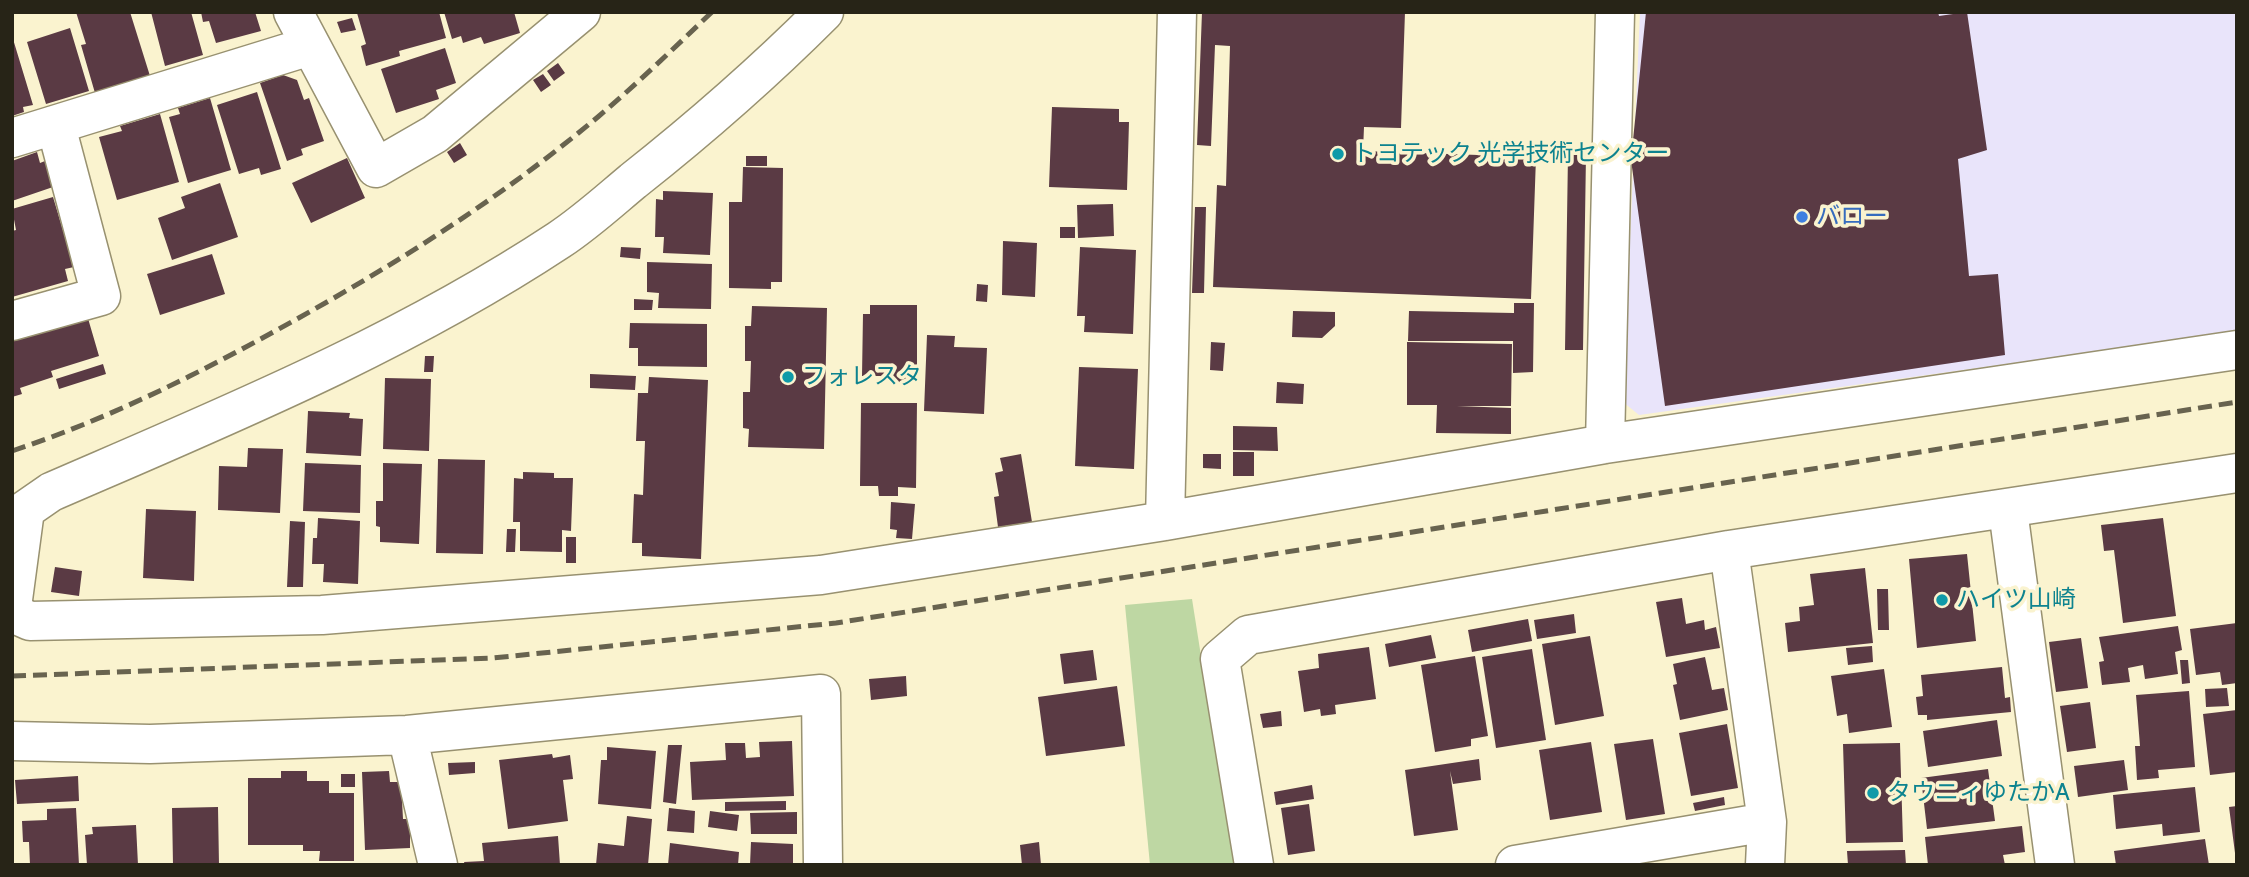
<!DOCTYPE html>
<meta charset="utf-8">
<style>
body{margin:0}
#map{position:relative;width:2249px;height:877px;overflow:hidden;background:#faf3cf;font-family:Cabin,sans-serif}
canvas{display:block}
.frame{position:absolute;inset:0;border:14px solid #272417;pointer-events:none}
</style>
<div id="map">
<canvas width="2249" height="877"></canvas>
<div class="frame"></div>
</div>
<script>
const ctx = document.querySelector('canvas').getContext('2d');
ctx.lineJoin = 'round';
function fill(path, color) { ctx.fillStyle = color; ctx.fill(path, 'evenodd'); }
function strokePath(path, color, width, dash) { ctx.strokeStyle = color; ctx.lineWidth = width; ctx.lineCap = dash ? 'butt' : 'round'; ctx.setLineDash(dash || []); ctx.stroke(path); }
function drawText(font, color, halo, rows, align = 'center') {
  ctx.font = font + ' Cabin,"Noto Sans JP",sans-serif'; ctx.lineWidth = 7; ctx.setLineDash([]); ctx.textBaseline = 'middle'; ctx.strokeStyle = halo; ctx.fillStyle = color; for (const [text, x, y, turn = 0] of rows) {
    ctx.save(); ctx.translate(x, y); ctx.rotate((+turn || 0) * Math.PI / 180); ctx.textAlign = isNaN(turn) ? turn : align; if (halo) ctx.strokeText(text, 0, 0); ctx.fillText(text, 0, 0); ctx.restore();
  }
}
const commercial = new Path2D(`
 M 1640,12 L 2237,12 L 2237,332 L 1639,415 L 1623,402 Z`);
const green = new Path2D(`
 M 1192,599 L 1234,865 L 1150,865 L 1125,605 Z`);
const building = new Path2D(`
 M 76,12 L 130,12 L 150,76 L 95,93 L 81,45 L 86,44 Z
 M 151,12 L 191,12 L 203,55 L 165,66 Z
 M 201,12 L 255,12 L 261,31 L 216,43 L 209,21 L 203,22 Z
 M 439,12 L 446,38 L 399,51 L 400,56 L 366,66 L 361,46 L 366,44 L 357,13 Z
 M 444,12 L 514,12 L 520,33 L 484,44 L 481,37 L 463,43 L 461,36 L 452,39 Z
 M 1202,12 L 1405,12 L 1401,128 L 1364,127 L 1363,151 L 1536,157 L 1531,299 L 1213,287 L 1217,185 L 1226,186 L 1230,46 L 1215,45 L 1211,146 L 1197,145 Z
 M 1646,12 L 1938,12 L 1939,16 L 1967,12 L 1987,150 L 1958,159 L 1969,276 L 1998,274 L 2005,355 L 1665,406 L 1631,160 Z
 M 352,18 L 356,30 L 341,33 L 337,22 Z
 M 70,28 L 89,91 L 46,104 L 27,42 Z
 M 13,39 L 33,105 L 23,107 L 24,112 L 12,116 Z
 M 445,48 L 456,83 L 436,90 L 439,99 L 396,113 L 381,69 Z
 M 558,63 L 565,73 L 554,81 L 547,71 Z
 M 543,74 L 551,85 L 541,92 L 533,80 Z
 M 283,75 L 297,80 L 304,100 L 309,98 L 324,141 L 301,149 L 303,155 L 287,161 L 260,83 Z
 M 257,92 L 281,169 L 261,175 L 259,168 L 239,174 L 217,105 Z
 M 210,98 L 231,170 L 188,183 L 169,117 L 180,114 L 178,108 Z
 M 1052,107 L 1119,109 L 1119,122 L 1129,122 L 1127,190 L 1049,187 Z
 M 160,114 L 179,182 L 117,200 L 99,137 L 122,131 L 120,126 Z
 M 460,143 L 467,155 L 454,163 L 447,152 Z
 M 1479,144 L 1519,146 L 1519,155 L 1479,153 Z
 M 37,152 L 40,163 L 45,161 L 53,187 L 12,201 L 12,161 Z
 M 1568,154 L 1586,154 L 1583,350 L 1565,350 Z
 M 746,156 L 767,156 L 767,166 L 746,166 Z
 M 347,158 L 365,198 L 311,223 L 292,183 Z
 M 743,167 L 783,168 L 782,282 L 771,282 L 771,289 L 729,288 L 729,202 L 742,202 Z
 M 220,183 L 238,237 L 172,260 L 158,218 L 185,208 L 181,197 Z
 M 663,191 L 713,193 L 710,255 L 663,253 L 664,237 L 655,237 L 656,199 L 663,200 Z
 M 53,197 L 74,267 L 65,269 L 68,281 L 12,297 L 12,231 L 16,230 L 12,209 Z
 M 1113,204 L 1114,236 L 1078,238 L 1077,205 Z
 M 1195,207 L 1206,207 L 1204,293 L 1192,293 Z
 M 1060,227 L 1075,227 L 1075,238 L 1060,238 Z
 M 1003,241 L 1037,243 L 1035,297 L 1002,295 Z
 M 621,247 L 641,248 L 640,259 L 620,257 Z
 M 1080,247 L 1136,250 L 1133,334 L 1084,332 L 1085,316 L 1077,316 Z
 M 212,254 L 225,294 L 160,315 L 147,274 Z
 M 647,262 L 712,264 L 711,309 L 658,308 L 659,293 L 647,292 Z
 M 977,284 L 988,285 L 987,302 L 976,301 Z
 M 634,299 L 653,300 L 652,310 L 634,310 Z
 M 1514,303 L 1534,303 L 1533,372 L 1513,373 L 1513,341 L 1408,341 L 1409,311 L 1514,313 Z
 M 870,305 L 917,305 L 917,383 L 888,382 L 888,376 L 862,376 L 863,314 L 870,314 Z
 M 752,306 L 827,308 L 824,449 L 748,447 L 749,429 L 743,428 L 743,392 L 750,392 L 751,361 L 745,361 L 745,326 L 751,326 Z
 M 1293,311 L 1335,312 L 1335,326 L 1322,338 L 1292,337 Z
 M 87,315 L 99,356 L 51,371 L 53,377 L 20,388 L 22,394 L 12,397 L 12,338 Z
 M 630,323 L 707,324 L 707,367 L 638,366 L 638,348 L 629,348 Z
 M 927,335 L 955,336 L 954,347 L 987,348 L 984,414 L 924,411 Z
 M 1211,342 L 1225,343 L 1223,371 L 1210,370 Z
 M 1407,342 L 1512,344 L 1511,406 L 1457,406 L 1511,408 L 1511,434 L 1436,433 L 1437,405 L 1407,405 Z
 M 425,356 L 434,356 L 433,372 L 424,372 Z
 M 103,364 L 106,374 L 59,389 L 56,379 Z
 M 1079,367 L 1138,369 L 1134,469 L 1075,466 Z
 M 590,374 L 636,376 L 635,390 L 590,388 Z
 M 649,377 L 708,380 L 701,559 L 642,556 L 642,543 L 632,543 L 634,494 L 643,495 L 645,441 L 636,441 L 638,393 L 648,393 Z
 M 385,378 L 431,379 L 429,451 L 383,449 Z
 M 1277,382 L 1304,384 L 1303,404 L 1276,403 Z
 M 861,403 L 917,403 L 916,488 L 898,487 L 898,496 L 879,496 L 878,486 L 860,486 Z
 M 308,411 L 350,413 L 349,418 L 363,419 L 361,456 L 306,453 Z
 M 1233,426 L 1277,427 L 1278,451 L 1233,450 Z
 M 248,448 L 283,449 L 280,513 L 218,510 L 219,466 L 247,467 Z
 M 1233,452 L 1254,452 L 1254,476 L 1233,476 Z
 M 1021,454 L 1032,522 L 998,527 L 994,497 L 999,496 L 995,473 L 1003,471 L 1000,458 Z
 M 1203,454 L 1221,454 L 1221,469 L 1203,468 Z
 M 438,459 L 485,460 L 483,554 L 436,553 Z
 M 305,463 L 361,465 L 360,513 L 303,511 Z
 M 383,463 L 422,464 L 419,544 L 380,542 L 380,527 L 376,526 L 376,501 L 383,501 Z
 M 523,472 L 554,473 L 554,478 L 573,478 L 571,531 L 562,530 L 562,552 L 520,551 L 520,522 L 513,522 L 514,478 L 523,479 Z
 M 891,502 L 915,504 L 912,539 L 896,538 L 897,530 L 890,529 Z
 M 146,509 L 196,511 L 194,581 L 143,578 Z
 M 318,518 L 360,521 L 358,584 L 323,582 L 324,564 L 312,564 L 313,538 L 317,538 Z
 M 2163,518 L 2176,616 L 2123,623 L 2114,550 L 2104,551 L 2101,525 Z
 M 290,521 L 305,522 L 303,587 L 287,587 Z
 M 507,529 L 516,529 L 515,552 L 506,552 Z
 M 566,537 L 576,537 L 576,563 L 566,563 Z
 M 1967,554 L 1976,641 L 1917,648 L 1909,559 Z
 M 55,567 L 82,571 L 79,596 L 51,592 Z
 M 1865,568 L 1873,643 L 1788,652 L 1785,623 L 1800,621 L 1799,607 L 1814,605 L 1810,574 Z
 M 1877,589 L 1888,589 L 1889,630 L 1878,630 Z
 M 2063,595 L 2064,607 L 2051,608 L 2050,596 Z
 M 1682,598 L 1686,624 L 1704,620 L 1705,630 L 1716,627 L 1720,648 L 1666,657 L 1656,602 Z
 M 1574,614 L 1576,633 L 1537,639 L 1534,620 Z
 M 1528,619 L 1532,641 L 1472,652 L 1468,630 Z
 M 2237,623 L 2237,683 L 2222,685 L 2220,672 L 2196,675 L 2190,629 Z
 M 2178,626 L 2182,650 L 2175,652 L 2178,674 L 2145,679 L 2143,665 L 2128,668 L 2130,682 L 2102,685 L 2099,662 L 2104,661 L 2099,637 Z
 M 1431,635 L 1436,658 L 1389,667 L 1385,644 Z
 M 1590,636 L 1604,716 L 1555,725 L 1542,644 Z
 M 2081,638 L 2088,688 L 2056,692 L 2049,642 Z
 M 1872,646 L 1873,662 L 1848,665 L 1846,648 Z
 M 1369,647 L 1376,699 L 1335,705 L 1336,714 L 1321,716 L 1320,709 L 1304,712 L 1298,671 L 1319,668 L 1318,654 Z
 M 1532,649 L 1546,740 L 1496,748 L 1482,657 Z
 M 1093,650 L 1097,680 L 1064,684 L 1060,654 Z
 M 1475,656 L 1488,736 L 1471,739 L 1471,746 L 1435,752 L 1421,665 Z
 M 1705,657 L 1712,690 L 1724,688 L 1728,710 L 1680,720 L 1673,685 L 1677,684 L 1673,664 Z
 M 2180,660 L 2188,660 L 2190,683 L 2182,684 Z
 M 2002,667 L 2005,698 L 2010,697 L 2011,712 L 1927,720 L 1927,715 L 1918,715 L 1916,697 L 1923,696 L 1921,675 Z
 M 1884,669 L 1892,727 L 1849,733 L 1847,714 L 1837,716 L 1831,676 Z
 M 906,676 L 907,696 L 871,700 L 869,679 Z
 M 1117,686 L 1125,746 L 1046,756 L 1038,697 Z
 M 2227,688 L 2229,706 L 2206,707 L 2205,689 Z
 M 2189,691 L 2195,767 L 2158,770 L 2159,778 L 2137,780 L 2135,746 L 2140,746 L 2136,695 Z
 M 2090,702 L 2096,748 L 2067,752 L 2060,706 Z
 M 2237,710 L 2237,772 L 2210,775 L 2203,714 Z
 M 1281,711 L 1282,726 L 1263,728 L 1260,714 Z
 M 1997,720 L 2002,756 L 1928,767 L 1923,731 Z
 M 1727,724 L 1738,788 L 1691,796 L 1679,733 Z
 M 1653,739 L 1665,814 L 1626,820 L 1614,744 Z
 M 792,741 L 794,796 L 692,800 L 690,762 L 726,760 L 725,743 L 745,743 L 746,758 L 760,757 L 759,742 Z
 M 1591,742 L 1602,812 L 1550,820 L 1539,750 Z
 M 1900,743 L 1903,842 L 1846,843 L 1843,744 Z
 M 668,745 L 682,745 L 676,804 L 663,802 Z
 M 607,747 L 656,751 L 651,809 L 598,804 L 601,760 L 607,760 Z
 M 552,754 L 553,758 L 570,755 L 573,779 L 563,780 L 568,821 L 508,829 L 499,760 Z
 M 1479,759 L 1481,780 L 1453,784 L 1450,771 L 1458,830 L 1414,836 L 1405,770 Z
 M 2124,760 L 2128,790 L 2078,797 L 2074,766 Z
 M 475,762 L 475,773 L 449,775 L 448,763 Z
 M 1988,769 L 1995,821 L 1927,829 L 1921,778 Z
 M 281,771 L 307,771 L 307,781 L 329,781 L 329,793 L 354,793 L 354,861 L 319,861 L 320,851 L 303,851 L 303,845 L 248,845 L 248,778 L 281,778 Z
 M 389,771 L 390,782 L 401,782 L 403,819 L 410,819 L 410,848 L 365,850 L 362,772 Z
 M 341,774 L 355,774 L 355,787 L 341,787 Z
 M 78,776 L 79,801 L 17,804 L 15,780 Z
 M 1312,785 L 1314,799 L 1276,805 L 1274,792 Z
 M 2195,787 L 2200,832 L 2163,836 L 2162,824 L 2116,829 L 2113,795 Z
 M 1724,797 L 1725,805 L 1695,811 L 1693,803 Z
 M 786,801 L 786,810 L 725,811 L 725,802 Z
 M 1309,804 L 1315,851 L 1288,855 L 1281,808 Z
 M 2237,806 L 2237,852 L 2235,853 L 2229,807 Z
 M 218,807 L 219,865 L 173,865 L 172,808 Z
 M 76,808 L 79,865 L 30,865 L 29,842 L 23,842 L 22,821 L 47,820 L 47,809 Z
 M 669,808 L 695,811 L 694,833 L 667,831 Z
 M 710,811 L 739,815 L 737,831 L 708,827 Z
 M 797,812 L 797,834 L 751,834 L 750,813 Z
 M 627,816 L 652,819 L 648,865 L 596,865 L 598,843 L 624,846 Z
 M 136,825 L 138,865 L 87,865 L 85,835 L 93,834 L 92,827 Z
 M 2022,826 L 2025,852 L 2003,855 L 2005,865 L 1928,865 L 1925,837 Z
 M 558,836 L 560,865 L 465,865 L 464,862 L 484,861 L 482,843 Z
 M 2205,839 L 2209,865 L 2116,865 L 2114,851 Z
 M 751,842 L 793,844 L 793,865 L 750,865 Z
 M 1039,842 L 1041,865 L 1022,865 L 1020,845 Z
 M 670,843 L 739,852 L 738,865 L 668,865 Z
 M 1905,850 L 1906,865 L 1848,865 L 1847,851 Z`);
const street = new Path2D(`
 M 293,12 L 376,168 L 435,134 L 581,12
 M 12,138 L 310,46
 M 12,321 L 101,296 L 56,126
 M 1605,444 L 1615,12
 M 2008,510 L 2055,865
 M 1165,521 L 1177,12
 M 1729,550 L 1767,822 L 1765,865
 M 12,607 L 25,510 L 51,492 C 224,417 400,345 559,240 C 585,223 609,201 633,181 C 700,128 764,72 824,12
 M 12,613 L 30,621 L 322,615 L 821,575 L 1165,521 L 1605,444 L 2237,350
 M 407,735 L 438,865
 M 12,741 L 150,744 L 407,735 L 821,694 L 823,865
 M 1254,865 L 1220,659 L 1248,635 L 1729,550 L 2237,473
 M 1515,865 L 1767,822`);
const rail = new Path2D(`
 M 12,451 C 105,420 192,377 277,330 C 390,268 500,199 599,116 C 638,83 675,47 712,12
 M 12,676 L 493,658 L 836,623 L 2237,402`);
const markers = [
 [1338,154,7,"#0f9aa8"],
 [1802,217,7,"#3f7fe0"],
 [788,377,7,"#0f9aa8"],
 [1942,600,7,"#0f9aa8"],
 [1873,793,7,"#0f9aa8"]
];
const cultureNames = [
 ["トヨテック 光学技術センター",1352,154],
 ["フォレスタ",802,377],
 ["ハイツ山崎",1956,600],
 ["タウニィゆたかA",1887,793]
];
const shopNames = [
 ["バロー",1816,217]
];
fill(commercial, '#e9e4fa');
fill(green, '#bed7a3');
fill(building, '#5a3a44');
strokePath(street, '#989170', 41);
strokePath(street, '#fff', 38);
strokePath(rail, '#68634f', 5, [14, 7]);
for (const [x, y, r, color] of markers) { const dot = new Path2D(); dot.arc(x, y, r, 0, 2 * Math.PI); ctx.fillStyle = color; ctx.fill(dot); strokePath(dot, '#faf3cf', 2.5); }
drawText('24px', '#0d838f', '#faf3cf', cultureNames, 'left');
drawText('24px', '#366cbe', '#faf3cf', shopNames, 'left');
</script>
